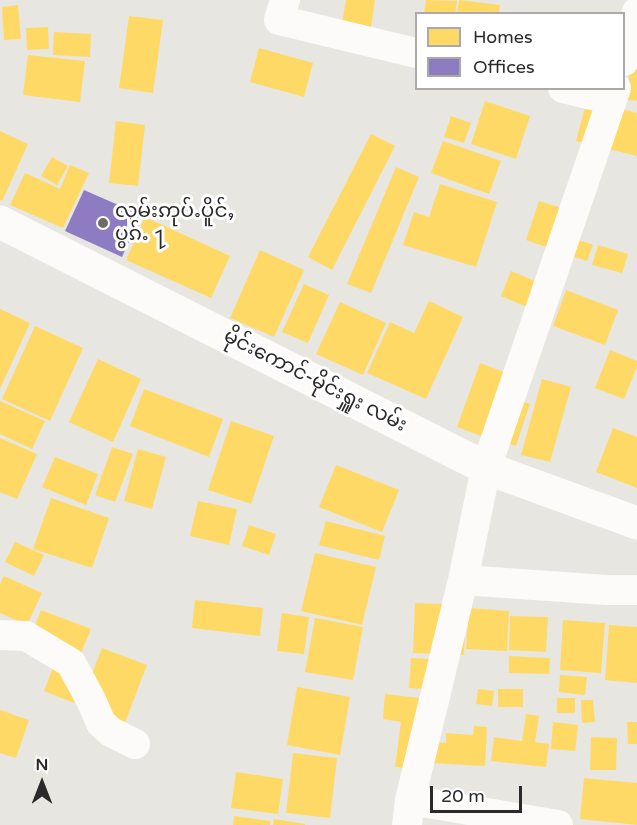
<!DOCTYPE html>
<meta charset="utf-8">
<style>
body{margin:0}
#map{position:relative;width:637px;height:825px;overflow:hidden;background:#e8e6e0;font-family:"Varela Round",sans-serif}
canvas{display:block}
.legend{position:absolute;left:415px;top:12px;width:210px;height:78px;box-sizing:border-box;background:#fff;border:2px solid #aaa;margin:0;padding:8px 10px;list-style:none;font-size:18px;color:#2a2a2a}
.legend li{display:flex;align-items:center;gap:12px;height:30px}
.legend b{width:30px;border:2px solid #aaa}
.north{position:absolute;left:12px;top:753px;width:60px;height:60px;-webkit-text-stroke:4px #fff;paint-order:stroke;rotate:0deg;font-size:16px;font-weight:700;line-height:24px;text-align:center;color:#2a2a2a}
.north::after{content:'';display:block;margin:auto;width:21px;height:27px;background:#2a2a2a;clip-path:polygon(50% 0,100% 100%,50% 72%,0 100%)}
.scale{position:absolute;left:430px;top:786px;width:92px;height:27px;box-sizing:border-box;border:3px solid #2a2a2a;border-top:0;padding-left:8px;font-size:18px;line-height:21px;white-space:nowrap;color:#2a2a2a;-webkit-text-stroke:4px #fff;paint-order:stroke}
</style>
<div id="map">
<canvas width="637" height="825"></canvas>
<ul class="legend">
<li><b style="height:16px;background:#ffd966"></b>Homes</li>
<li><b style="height:16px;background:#8e7cc3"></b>Offices</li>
</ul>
<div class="north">N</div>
<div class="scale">20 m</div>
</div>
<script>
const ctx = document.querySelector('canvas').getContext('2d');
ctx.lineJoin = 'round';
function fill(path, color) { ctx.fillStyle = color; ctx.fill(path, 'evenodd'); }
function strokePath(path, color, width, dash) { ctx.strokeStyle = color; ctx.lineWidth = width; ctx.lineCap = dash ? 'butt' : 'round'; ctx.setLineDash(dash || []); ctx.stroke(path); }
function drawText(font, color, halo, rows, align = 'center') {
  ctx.font = font + ' "Varela Round","Noto Sans Myanmar",sans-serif'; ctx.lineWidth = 6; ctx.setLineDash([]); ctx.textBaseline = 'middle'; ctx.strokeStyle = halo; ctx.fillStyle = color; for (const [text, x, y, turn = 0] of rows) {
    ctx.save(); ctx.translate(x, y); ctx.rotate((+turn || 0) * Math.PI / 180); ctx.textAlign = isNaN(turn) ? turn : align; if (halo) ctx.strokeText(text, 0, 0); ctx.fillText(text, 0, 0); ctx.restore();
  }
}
const homes = new Path2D(`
 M 346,0 L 375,0 L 371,27 L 342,23 Z
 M 426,0 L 457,1 L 455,14 L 424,14 Z
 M 459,0 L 500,5 L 499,14 L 457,14 Z
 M 18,5 L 21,39 L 4,40 L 2,7 Z
 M 129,16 L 163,20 L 153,93 L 119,88 Z
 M 48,27 L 49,49 L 27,50 L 26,28 Z
 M 54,32 L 91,34 L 90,57 L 53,55 Z
 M 259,48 L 313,63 L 304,97 L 250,82 Z
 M 28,55 L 85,61 L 80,102 L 23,95 Z
 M 631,57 L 637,57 L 637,101 L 627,100 Z
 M 587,100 L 637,113 L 637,156 L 576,141 Z
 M 485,101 L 530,116 L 516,159 L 471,144 Z
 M 451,116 L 471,123 L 464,143 L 444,137 Z
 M 116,121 L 145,125 L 138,186 L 109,183 Z
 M 0,131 L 28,144 L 2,201 L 0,200 Z
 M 371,134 L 395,146 L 332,270 L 308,257 Z
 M 443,141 L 501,161 L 489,194 L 431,173 Z
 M 52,157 L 68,166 L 57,185 L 41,176 Z
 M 70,165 L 89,173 L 63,228 L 10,205 L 25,173 L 60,189 Z
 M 396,167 L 419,177 L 371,293 L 347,284 Z
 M 440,184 L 497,202 L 476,267 L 403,245 L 414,212 L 429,217 Z
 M 539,201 L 568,210 L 555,250 L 526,240 Z
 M 145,217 L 230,256 L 211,298 L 126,260 Z
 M 568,236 L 593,245 L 587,261 L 562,253 Z
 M 598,245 L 628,254 L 622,273 L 592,265 Z
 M 260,250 L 304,270 L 274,337 L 230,318 Z
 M 511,271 L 559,291 L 548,316 L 501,296 Z
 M 304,284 L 329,295 L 308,343 L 282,332 Z
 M 566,290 L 618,310 L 605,345 L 553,326 Z
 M 429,301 L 463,317 L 426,399 L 367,373 L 390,322 L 414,333 Z
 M 340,302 L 386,323 L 363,375 L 316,354 Z
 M 0,309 L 30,323 L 0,389 Z
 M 35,326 L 83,348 L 50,421 L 2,399 Z
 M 610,350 L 637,361 L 637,367 L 624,399 L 595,388 Z
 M 98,359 L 141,379 L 113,442 L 69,422 Z
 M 480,363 L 512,375 L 489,439 L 457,427 Z
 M 542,379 L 571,387 L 550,462 L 521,455 Z
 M 144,389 L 223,419 L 209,457 L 130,426 Z
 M 508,397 L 530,404 L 516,446 L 494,438 Z
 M 0,401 L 45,421 L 32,449 L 0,434 Z
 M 231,421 L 274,436 L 251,504 L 208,490 Z
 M 613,428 L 637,437 L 637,488 L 596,472 Z
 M 0,438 L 37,454 L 17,499 L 0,492 Z
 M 112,447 L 133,454 L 115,502 L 95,495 Z
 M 138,449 L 166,457 L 152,509 L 124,501 Z
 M 55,457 L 98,474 L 86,505 L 42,487 Z
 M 336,465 L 399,490 L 382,532 L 319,507 Z
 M 51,498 L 109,518 L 92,568 L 33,549 Z
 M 198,501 L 237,509 L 229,545 L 190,536 Z
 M 326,521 L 385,536 L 379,560 L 319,545 Z
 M 249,525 L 276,534 L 269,555 L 242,546 Z
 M 15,542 L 44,555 L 34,576 L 5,562 Z
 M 315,553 L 376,567 L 362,625 L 301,611 Z
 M 4,576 L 42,593 L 27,625 L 0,613 L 0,584 Z
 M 195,600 L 263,608 L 260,636 L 192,628 Z
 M 415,603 L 466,605 L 464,655 L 413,653 Z
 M 469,608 L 509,611 L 507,651 L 466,649 Z
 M 41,610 L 91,629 L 79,658 L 30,638 Z
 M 282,613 L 309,617 L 304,654 L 277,651 Z
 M 510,616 L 548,617 L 546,652 L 509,650 Z
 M 315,618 L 363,627 L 353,680 L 305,672 Z
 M 563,620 L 605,623 L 601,673 L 560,670 Z
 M 609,625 L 637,627 L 637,683 L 605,680 Z
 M 102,648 L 147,665 L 124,725 L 79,707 Z
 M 58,654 L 88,666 L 74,703 L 44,691 Z
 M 509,656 L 550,658 L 549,674 L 509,673 Z
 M 411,658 L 446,660 L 444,690 L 409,688 Z
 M 560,675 L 587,677 L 585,695 L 559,692 Z
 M 297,687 L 350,697 L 340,755 L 287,745 Z
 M 478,689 L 494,691 L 492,706 L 476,704 Z
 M 498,689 L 523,689 L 523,707 L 498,707 Z
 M 385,694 L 443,701 L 422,770 L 395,767 L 401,722 L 383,719 Z
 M 557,698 L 575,698 L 575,713 L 557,713 Z
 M 581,700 L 593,700 L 595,722 L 582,723 Z
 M 0,710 L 29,720 L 16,758 L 0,753 Z
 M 526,714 L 539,716 L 535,742 L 549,744 L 546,767 L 491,761 L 494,737 L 522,741 Z
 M 553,722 L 578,725 L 575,751 L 551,749 Z
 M 627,722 L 637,722 L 637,744 L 628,744 Z
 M 474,726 L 487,727 L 485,766 L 431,763 L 432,742 L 446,743 L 446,733 L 473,735 Z
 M 591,737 L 617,738 L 616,770 L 590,770 Z
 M 293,753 L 337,758 L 330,818 L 286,813 Z
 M 236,772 L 283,779 L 278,814 L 231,808 Z
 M 584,778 L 637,783 L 637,825 L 580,819 Z
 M 234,816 L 270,821 L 270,825 L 233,825 Z
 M 274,819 L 305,824 L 305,825 L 273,825 Z`);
const offices = new Path2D(`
 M 84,190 L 141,215 L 122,257 L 65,231 Z`);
const minor = new Path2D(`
 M 285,0 L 279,20 L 416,53
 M 624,61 L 637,12
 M 563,88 L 612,100
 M 463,580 L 606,590 L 637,590
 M 0,635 L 26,636 L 71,663 L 91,700 L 101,723 L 111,732 L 135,744
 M 410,800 L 558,825
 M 407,825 L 410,800 L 463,580 L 486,468 L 616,88`);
const secondary = new Path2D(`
 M 0,222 L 486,468 L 637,523`);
const markers = [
 [103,223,6,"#6c6c6a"]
];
const poiNames = [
 ["လုမ်းဢုပ်ႉပိူင်ႇ",115,212],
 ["ပွၵ်ႉ ႑",115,235]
];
const streetNames = [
 ["မိုင်းကောင်-မိုင်းရှူး လမ်း",315,381,27]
];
fill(homes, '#ffd966');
fill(offices, '#8e7cc3');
strokePath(minor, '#fcfbfa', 30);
strokePath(secondary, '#fcfbfa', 33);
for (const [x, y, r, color] of markers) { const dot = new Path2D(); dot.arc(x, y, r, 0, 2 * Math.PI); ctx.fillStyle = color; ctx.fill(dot); strokePath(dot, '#fff', 2); }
drawText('20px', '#2a2a2a', '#fff', poiNames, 'left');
drawText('20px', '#2a2a2a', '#fff', streetNames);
</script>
